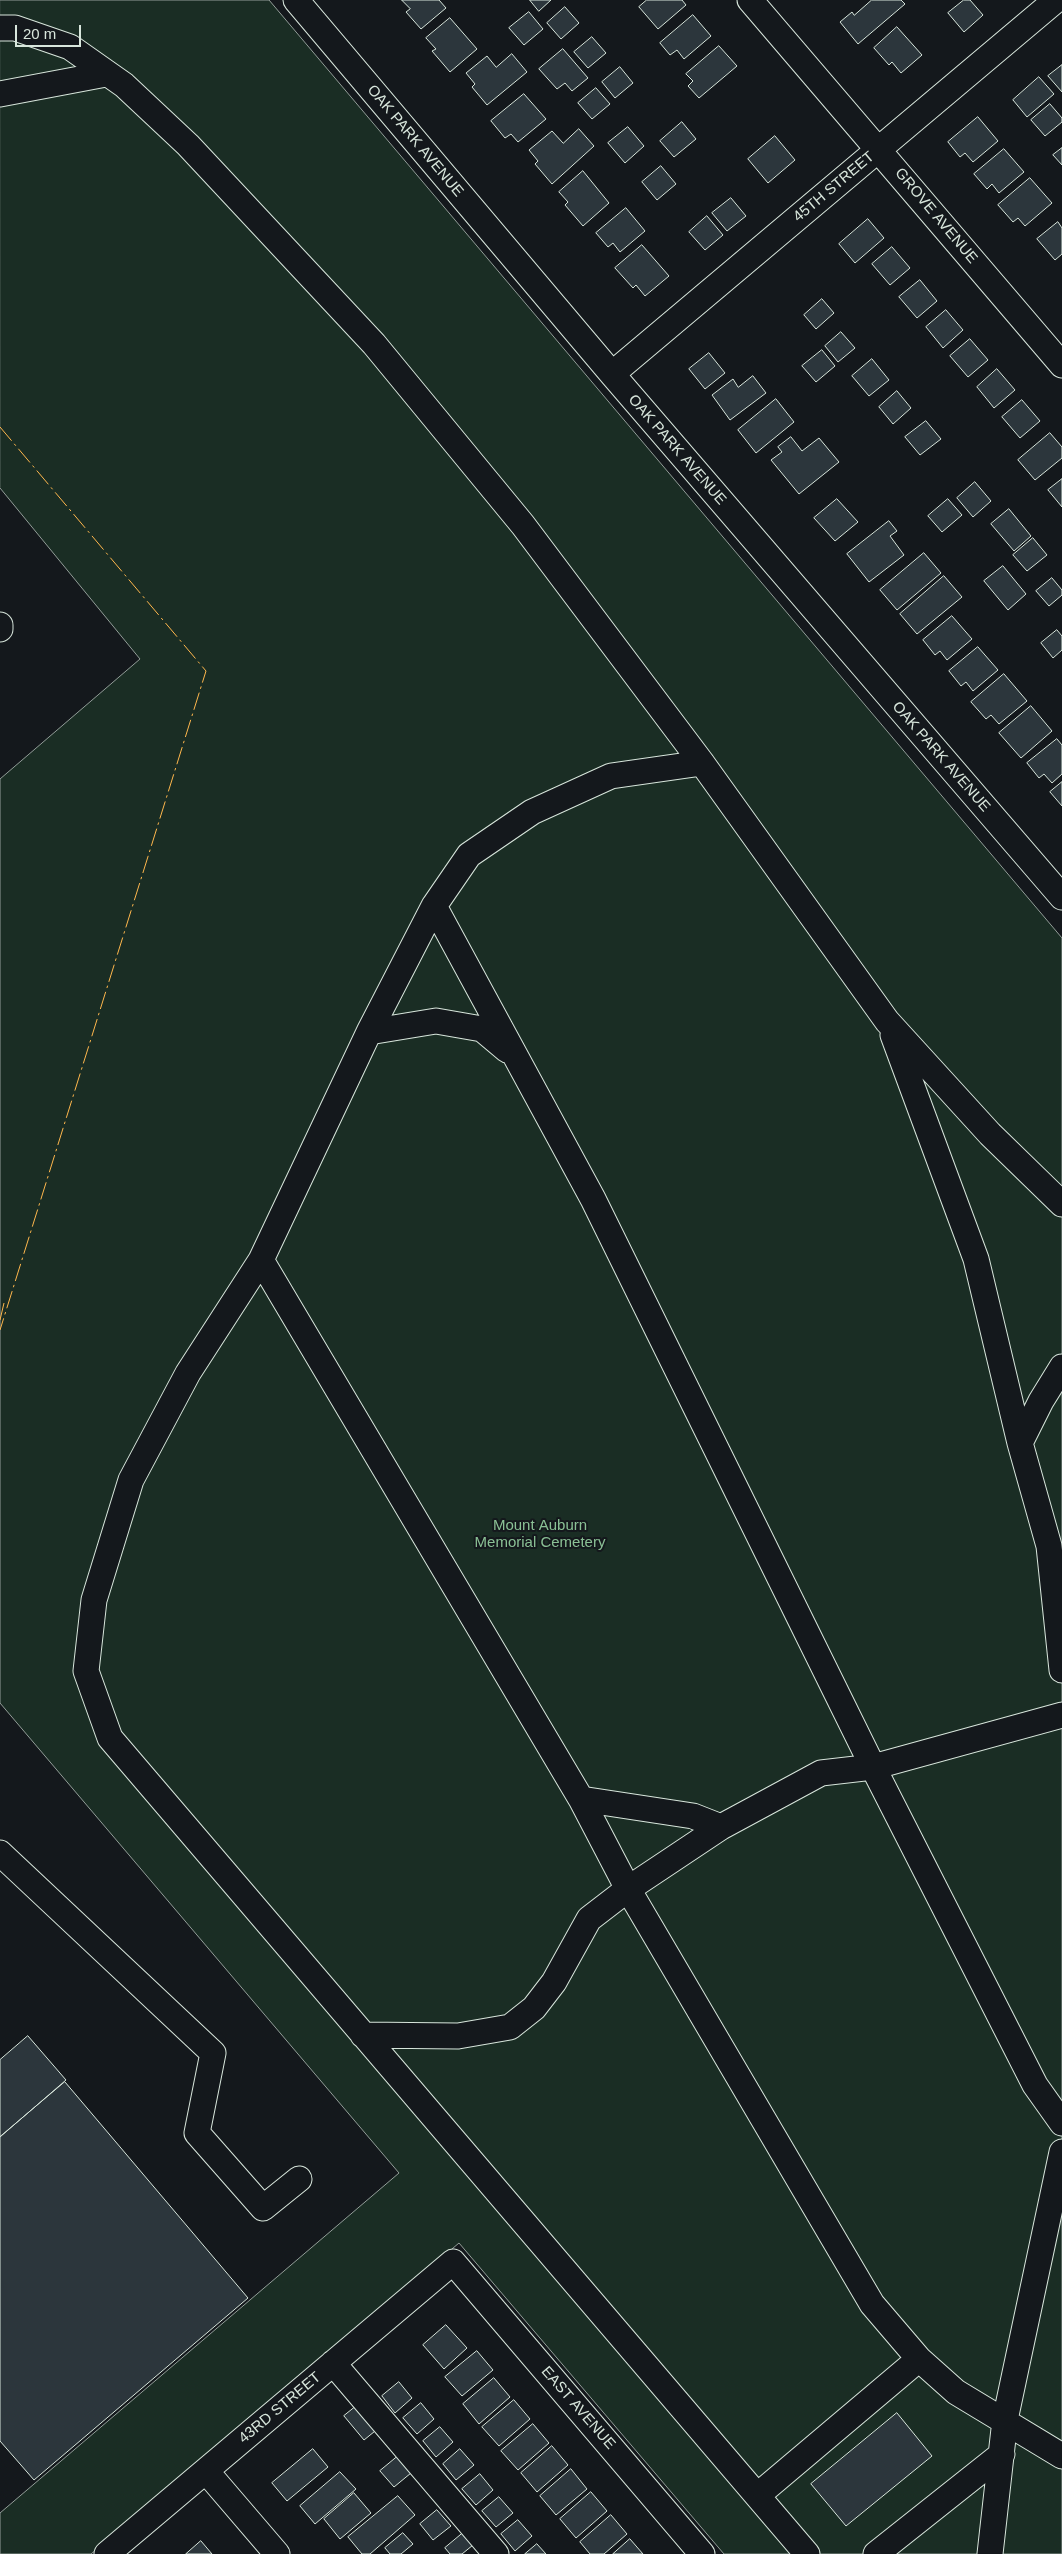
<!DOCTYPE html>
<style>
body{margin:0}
#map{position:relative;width:1062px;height:2554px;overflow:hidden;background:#14181c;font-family:Arial,sans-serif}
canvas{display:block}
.scale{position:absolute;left:15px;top:25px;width:66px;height:22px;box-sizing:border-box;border:2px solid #d8e6dc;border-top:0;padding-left:6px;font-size:15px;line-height:18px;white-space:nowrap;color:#d8e6dc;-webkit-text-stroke:4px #14181c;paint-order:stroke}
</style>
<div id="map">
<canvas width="1062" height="2554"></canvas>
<div class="scale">20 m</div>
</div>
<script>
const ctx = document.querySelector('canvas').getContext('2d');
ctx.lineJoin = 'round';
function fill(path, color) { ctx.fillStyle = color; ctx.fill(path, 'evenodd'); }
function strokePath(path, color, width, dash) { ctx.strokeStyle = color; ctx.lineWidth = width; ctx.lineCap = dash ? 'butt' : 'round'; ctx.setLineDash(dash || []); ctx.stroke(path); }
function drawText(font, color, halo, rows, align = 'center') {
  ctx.font = font + ' Arial,sans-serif'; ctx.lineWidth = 4; ctx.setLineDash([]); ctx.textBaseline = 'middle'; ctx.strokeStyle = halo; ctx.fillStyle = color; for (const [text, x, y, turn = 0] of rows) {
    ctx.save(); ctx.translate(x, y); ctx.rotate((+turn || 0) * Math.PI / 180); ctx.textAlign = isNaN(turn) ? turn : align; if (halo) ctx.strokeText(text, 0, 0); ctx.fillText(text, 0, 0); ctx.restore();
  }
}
const green = new Path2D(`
 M 0,0 L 269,0 L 1062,938 L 1062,2554 L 724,2554 L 459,2243 L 91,2554 L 0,2554 L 0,2513 L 399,2173 L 0,1703 L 0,779 L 140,659 L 0,488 Z`);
const building = new Path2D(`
 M 402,0 L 439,0 L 446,8 L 421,29 L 406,12 L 410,9 Z
 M 530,0 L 551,0 L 539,11 Z
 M 647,0 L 682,0 L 686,5 L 658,29 L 639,7 Z
 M 872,0 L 901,0 L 905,4 L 858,44 L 840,22 L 852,12 L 854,15 Z
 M 964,0 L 970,0 L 983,15 L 964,32 L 948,13 Z
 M 565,7 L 579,23 L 561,39 L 547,23 Z
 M 529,12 L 543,29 L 524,45 L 509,28 Z
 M 693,15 L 711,36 L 684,59 L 677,50 L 670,55 L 660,43 Z
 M 450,18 L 477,49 L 450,72 L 432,51 L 436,49 L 426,38 Z
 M 897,27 L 922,55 L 901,73 L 892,62 L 889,65 L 874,48 Z
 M 592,37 L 606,53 L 588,68 L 574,52 Z
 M 719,46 L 737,66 L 699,98 L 688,86 L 693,81 L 686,74 Z
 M 563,49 L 588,78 L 572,91 L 565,83 L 557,89 L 539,69 Z
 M 512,54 L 527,72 L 487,105 L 472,87 L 475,84 L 466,73 L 487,56 L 496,67 Z
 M 1062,65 L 1062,92 L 1048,76 Z
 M 620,67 L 633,83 L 615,98 L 602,82 Z
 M 1039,77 L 1054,94 L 1027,117 L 1013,100 Z
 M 596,88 L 610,104 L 592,119 L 578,103 Z
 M 524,94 L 546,119 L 518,142 L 511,134 L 505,138 L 491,121 Z
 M 1050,104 L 1062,118 L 1062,122 L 1045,136 L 1031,120 Z
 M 978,117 L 998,141 L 973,162 L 965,153 L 960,157 L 948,142 Z
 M 682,122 L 696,139 L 674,157 L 660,141 Z
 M 628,127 L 644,146 L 625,163 L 608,143 Z
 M 579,129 L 594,146 L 552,184 L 535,164 L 538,161 L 529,150 L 552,131 L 563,143 Z
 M 775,136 L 795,160 L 768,183 L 748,159 Z
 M 1062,148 L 1062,165 L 1053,155 Z
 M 1004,149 L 1024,172 L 999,193 L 992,184 L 987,189 L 974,174 Z
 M 661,166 L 676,184 L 657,200 L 642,182 Z
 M 583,171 L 609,203 L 583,226 L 565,205 L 568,202 L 559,192 Z
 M 1030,178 L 1052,203 L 1025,226 L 1018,218 L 1013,222 L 998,205 Z
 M 731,198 L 746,216 L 727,231 L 712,213 Z
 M 626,208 L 645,231 L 620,252 L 613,243 L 608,247 L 596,233 Z
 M 707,216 L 723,235 L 705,250 L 689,232 Z
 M 868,219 L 884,238 L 855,263 L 839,244 Z
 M 1058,222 L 1062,228 L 1062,254 L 1055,260 L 1037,239 Z
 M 642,245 L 669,276 L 645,296 L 636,285 L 633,288 L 615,268 Z
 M 892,247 L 910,268 L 890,285 L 872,264 Z
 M 920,280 L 937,301 L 917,318 L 899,297 Z
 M 822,299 L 834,313 L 816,329 L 804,315 Z
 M 946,310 L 963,330 L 943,348 L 926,327 Z
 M 841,332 L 855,348 L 838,362 L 825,346 Z
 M 970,339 L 988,360 L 968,377 L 950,356 Z
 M 822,350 L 835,366 L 816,382 L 802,366 Z
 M 709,353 L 725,373 L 705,389 L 689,369 Z
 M 872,359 L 889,380 L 869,396 L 852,376 Z
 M 997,369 L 1015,390 L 994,408 L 977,387 Z
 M 753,376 L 766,393 L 730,420 L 712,395 L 733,379 L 738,387 Z
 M 897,391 L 911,408 L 893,424 L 879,407 Z
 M 776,399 L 794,422 L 756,453 L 738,430 Z
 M 1022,400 L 1040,421 L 1020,438 L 1002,417 Z
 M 926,421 L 941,439 L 920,455 L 905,437 Z
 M 1050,433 L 1062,447 L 1062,458 L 1035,480 L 1018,460 Z
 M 791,437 L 802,451 L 819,438 L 839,462 L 799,494 L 771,460 L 782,452 L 778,447 Z
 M 1062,479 L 1062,507 L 1048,490 Z
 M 975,482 L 991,501 L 973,517 L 957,498 Z
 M 837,499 L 858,522 L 835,541 L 814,518 Z
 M 948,499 L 962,515 L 942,532 L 928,516 Z
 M 1009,509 L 1031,536 L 1014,551 L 991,524 Z
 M 889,521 L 897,531 L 890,536 L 904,555 L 869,582 L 847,554 Z
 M 1033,538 L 1047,555 L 1027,571 L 1013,555 Z
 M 924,553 L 941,573 L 897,610 L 880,590 Z
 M 1003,566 L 1026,594 L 1008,610 L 984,581 Z
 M 944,576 L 962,597 L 917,634 L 900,614 Z
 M 1052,578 L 1062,590 L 1062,595 L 1049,606 L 1036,591 Z
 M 952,616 L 972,639 L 947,660 L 940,651 L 935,655 L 923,640 Z
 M 1057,630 L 1062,636 L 1062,650 L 1053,658 L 1041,643 Z
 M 978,647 L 998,670 L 973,691 L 966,682 L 961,686 L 949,671 Z
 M 1004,674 L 1027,701 L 999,724 L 991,715 L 986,719 L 971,702 Z
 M 1031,706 L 1052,731 L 1021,758 L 999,733 Z
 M 1057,739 L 1062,745 L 1062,774 L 1052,783 L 1044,774 L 1039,778 L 1027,763 Z
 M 1062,782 L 1062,806 L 1050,792 Z
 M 28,2036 L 66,2080 L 0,2137 L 0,2060 Z
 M 65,2082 L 248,2298 L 34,2480 L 0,2441 L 0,2137 Z
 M 446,2325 L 467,2348 L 444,2369 L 423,2345 Z
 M 477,2351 L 493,2370 L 462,2396 L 445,2377 Z
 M 494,2378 L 510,2397 L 479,2424 L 463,2404 Z
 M 399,2382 L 412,2398 L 395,2413 L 382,2396 Z
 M 514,2400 L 530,2419 L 499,2446 L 482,2427 Z
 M 421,2403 L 434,2419 L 417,2434 L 403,2418 Z
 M 359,2404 L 380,2427 L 364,2440 L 344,2416 Z
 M 897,2413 L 932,2456 L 846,2526 L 811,2484 Z
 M 533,2424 L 549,2443 L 518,2470 L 501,2451 Z
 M 440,2427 L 453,2442 L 436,2457 L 423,2441 Z
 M 552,2446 L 568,2465 L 537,2492 L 521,2473 Z
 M 313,2449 L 328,2467 L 287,2501 L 272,2483 Z
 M 460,2449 L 474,2465 L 456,2480 L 443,2464 Z
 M 397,2457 L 411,2473 L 394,2487 L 380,2471 Z
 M 571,2469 L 587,2489 L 556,2515 L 540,2496 Z
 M 340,2472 L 356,2489 L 315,2524 L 300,2506 Z
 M 480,2474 L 493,2490 L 476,2505 L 462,2489 Z
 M 591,2492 L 607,2511 L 576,2538 L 560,2519 Z
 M 354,2493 L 371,2513 L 340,2539 L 324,2519 Z
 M 398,2496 L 415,2515 L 370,2554 L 362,2554 L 348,2537 Z
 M 499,2497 L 513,2513 L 496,2527 L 482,2511 Z
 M 437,2510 L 451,2526 L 433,2540 L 420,2524 Z
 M 611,2515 L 627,2534 L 604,2554 L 590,2554 L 580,2542 Z
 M 518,2520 L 532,2536 L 515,2551 L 501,2534 Z
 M 403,2533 L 413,2544 L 401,2554 L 390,2554 L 385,2548 Z
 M 463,2533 L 473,2545 L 462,2554 L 450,2554 L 445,2548 Z
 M 630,2539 L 643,2554 L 613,2554 Z
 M 201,2541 L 212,2554 L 186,2554 Z
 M 537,2544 L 546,2554 L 525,2554 Z`);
const minor = new Path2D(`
 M 296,0 L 612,374 L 1062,897
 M 750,0 L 1062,365
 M 0,28 L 15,28 L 70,47 L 124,85 L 188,145 L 374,344 L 523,525 L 702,763 L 887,1021 L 990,1134 L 1062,1204
 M 0,94 L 106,74
 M 612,374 L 1056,0
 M 0,625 L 0,629
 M 702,763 L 611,776 L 532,812 L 469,855 L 434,906 L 369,1032 L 261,1260 L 188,1373 L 131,1480 L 94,1600 L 86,1671 L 110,1738 L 807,2554
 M 434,906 L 593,1199 L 873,1767 L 1035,2085 L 1062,2123
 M 369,1032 L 436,1021 L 482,1029 L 507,1050
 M 893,1035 L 976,1259 L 1020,1443 L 1049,1546 L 1062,1670
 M 261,1260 L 581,1799 L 628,1889 L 872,2304 L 919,2359 L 956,2392 L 1062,2456
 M 1020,1443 L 1041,1401 L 1062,1367
 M 581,1799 L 693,1816 L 721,1827
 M 0,1853 L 213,2053 L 197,2133 L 263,2208 L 299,2179
 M 363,2035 L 458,2036 L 510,2027 L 534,2008 L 554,1982 L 589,1919 L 628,1889 L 721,1827 L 821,1773 L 873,1767 L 1062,1715
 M 333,2363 L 496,2554
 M 206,2471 L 277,2554
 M 758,2495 L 919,2359
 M 107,2554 L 453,2262 L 702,2554
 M 876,2554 L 1002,2454
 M 990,2554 L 1005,2420 L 1062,2152`);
const power = new Path2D(`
 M 0,427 L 206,671 L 0,1330
 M 0,1320 L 4,1303`);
const streetNames = [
 ["OAK PARK AVENUE",415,141,50],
 ["45TH STREET",834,187,-40],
 ["GROVE AVENUE",936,216,50],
 ["OAK PARK AVENUE",677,450,49],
 ["OAK PARK AVENUE",941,757,49],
 ["43RD STREET",280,2408,-40],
 ["EAST AVENUE",578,2408,49]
];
const parkNames = [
 ["Mount Auburn",540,1526],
 ["Memorial Cemetery",540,1543]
];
fill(green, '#1a2d24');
strokePath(green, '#939e99', 1);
fill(building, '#2c363c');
strokePath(building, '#d8e6dc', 1);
strokePath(minor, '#d8e6dc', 27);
strokePath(minor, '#14181c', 25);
strokePath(power, '#ffb74d', 1, [18, 4, 2.5, 4]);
drawText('15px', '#d8e6dc', '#14181c', streetNames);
drawText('15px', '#8ac095', '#14181c', parkNames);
</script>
